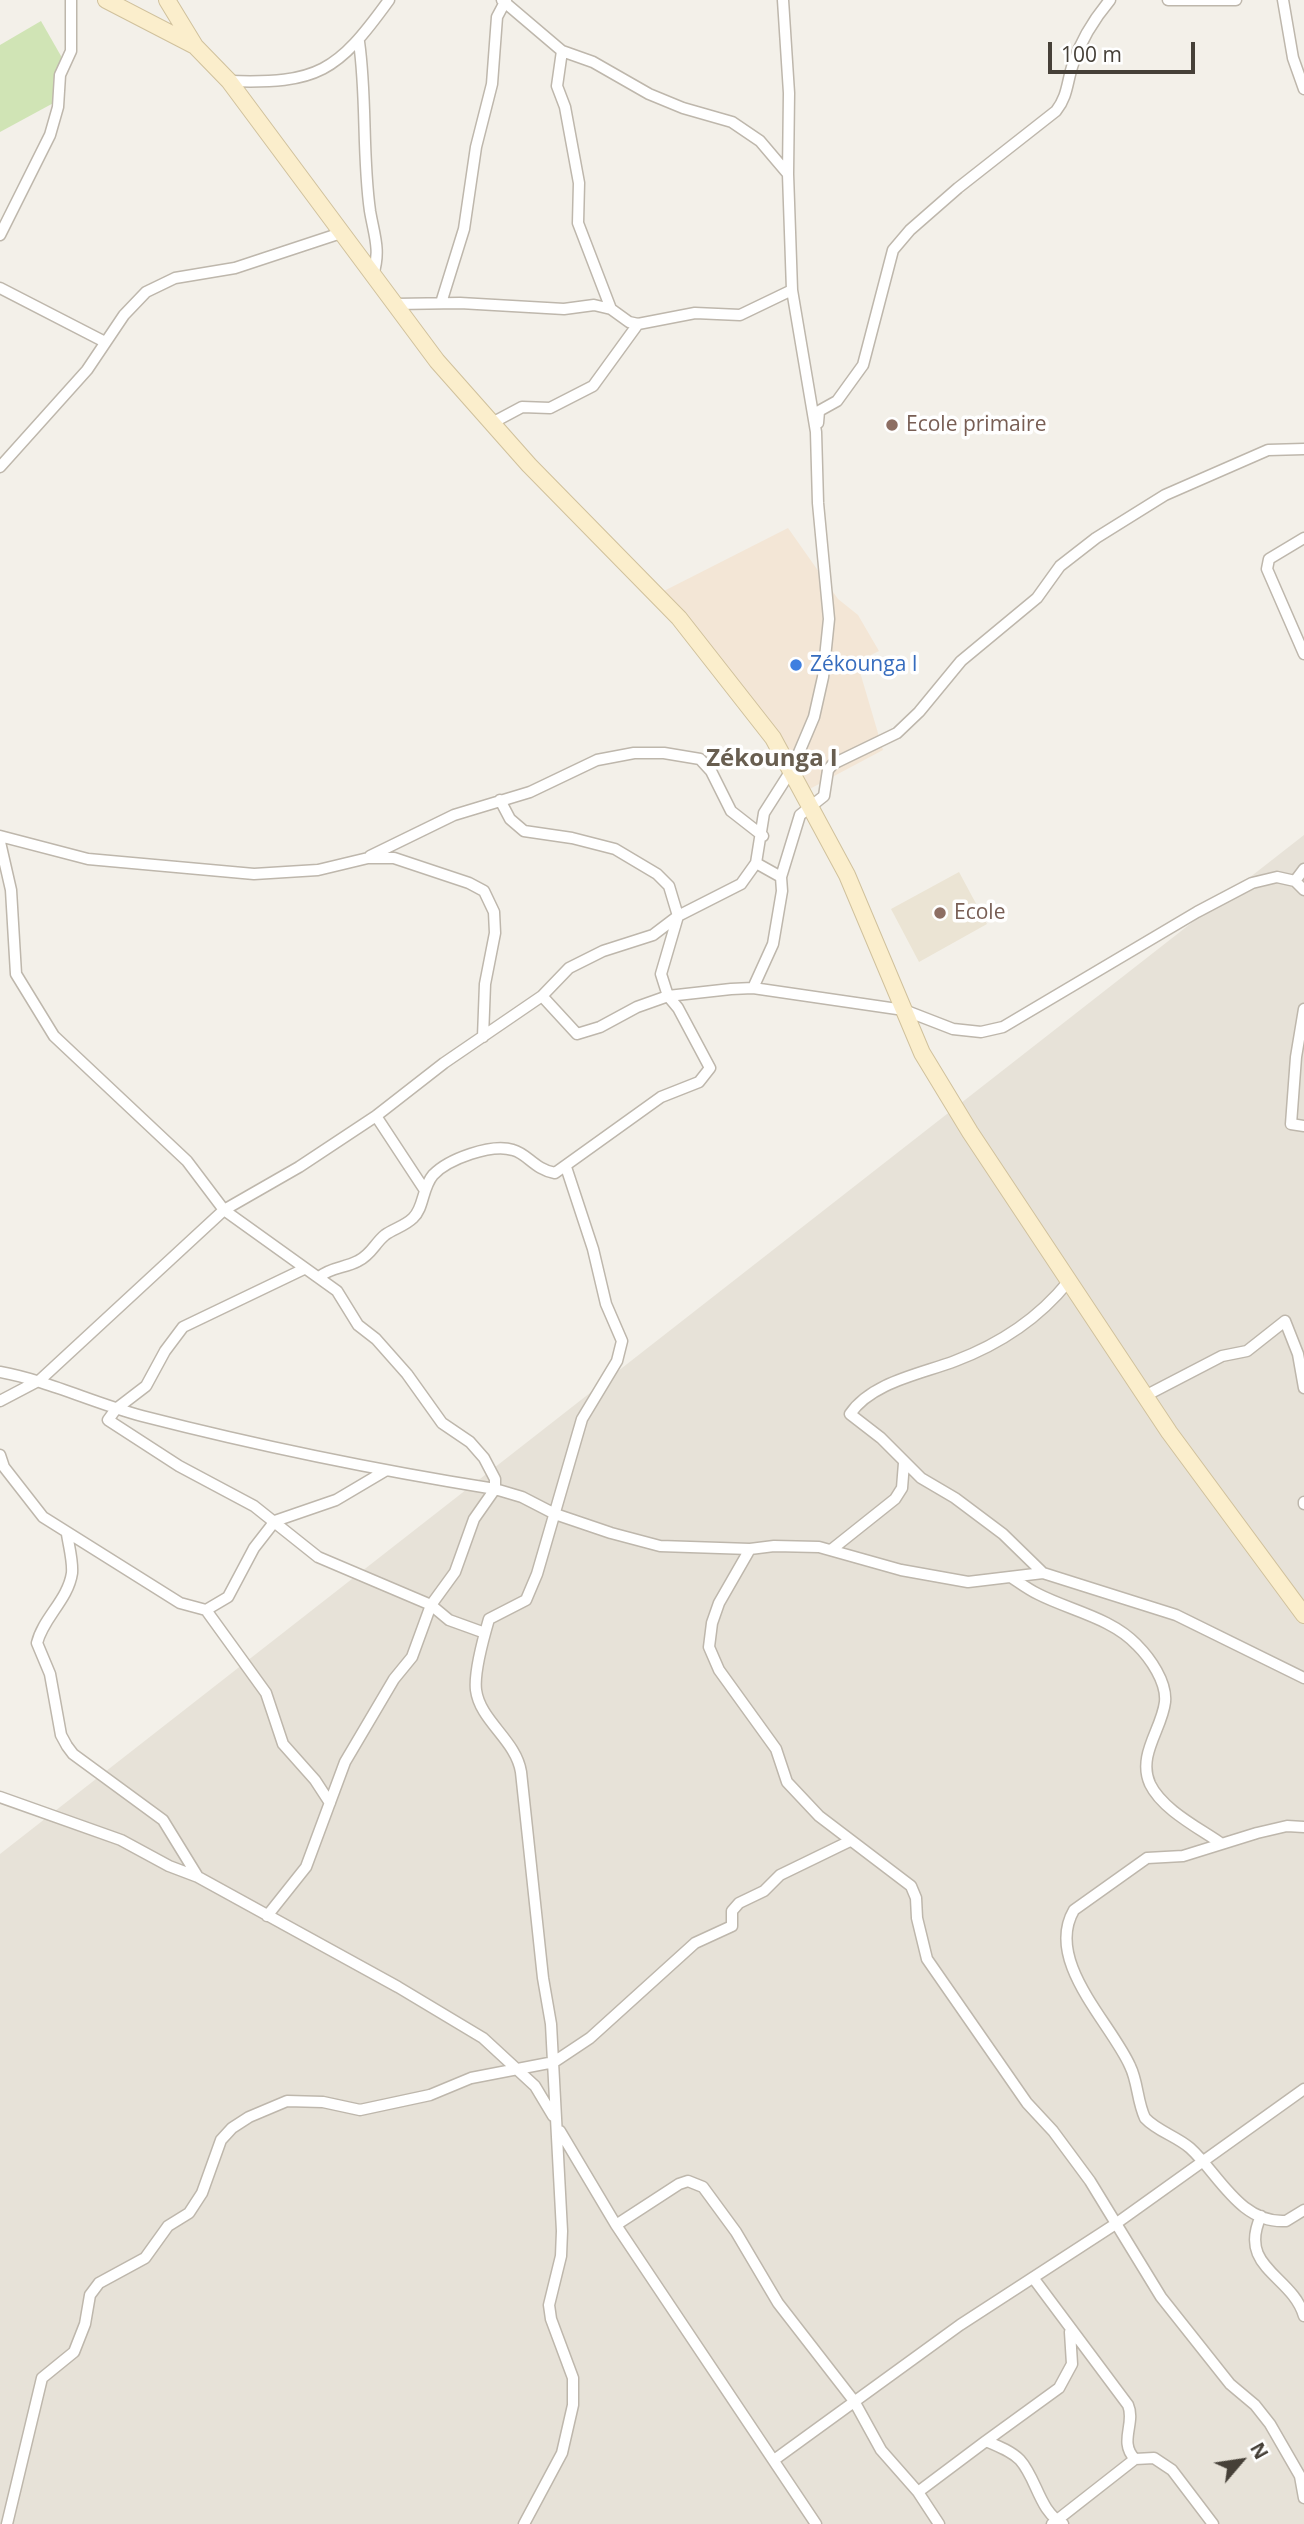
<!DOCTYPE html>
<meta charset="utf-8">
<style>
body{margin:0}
#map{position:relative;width:1304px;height:2524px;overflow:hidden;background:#f3f0e9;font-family:"Open Sans",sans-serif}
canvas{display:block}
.north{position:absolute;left:1206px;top:2426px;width:70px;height:70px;-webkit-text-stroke:5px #fff;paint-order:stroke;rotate:61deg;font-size:19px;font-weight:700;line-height:28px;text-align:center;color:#464038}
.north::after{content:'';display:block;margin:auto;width:24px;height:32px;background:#464038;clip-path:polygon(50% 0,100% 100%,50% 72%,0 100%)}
.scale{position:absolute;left:1048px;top:42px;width:147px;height:32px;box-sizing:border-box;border:4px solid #464038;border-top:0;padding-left:9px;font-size:21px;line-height:24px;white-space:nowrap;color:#464038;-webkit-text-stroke:5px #fff;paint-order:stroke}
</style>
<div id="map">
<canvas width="1304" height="2524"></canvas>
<div class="north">N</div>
<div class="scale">100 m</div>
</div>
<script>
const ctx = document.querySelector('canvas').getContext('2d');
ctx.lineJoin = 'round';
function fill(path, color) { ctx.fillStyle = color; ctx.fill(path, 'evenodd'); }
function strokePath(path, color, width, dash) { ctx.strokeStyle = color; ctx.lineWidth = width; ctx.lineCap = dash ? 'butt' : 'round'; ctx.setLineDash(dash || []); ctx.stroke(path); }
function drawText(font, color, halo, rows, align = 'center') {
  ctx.font = font + ' "Open Sans",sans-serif'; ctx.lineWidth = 7; ctx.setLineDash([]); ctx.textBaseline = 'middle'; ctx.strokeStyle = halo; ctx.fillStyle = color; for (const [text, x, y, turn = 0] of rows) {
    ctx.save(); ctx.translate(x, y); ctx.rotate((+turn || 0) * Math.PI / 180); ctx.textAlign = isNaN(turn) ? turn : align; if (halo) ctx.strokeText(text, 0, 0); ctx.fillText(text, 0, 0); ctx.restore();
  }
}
const residential = new Path2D(`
 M 1304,835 L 1304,2524 L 0,2524 L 0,1854 Z`);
const commercial = new Path2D(`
 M 788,528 L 838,599 L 858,615 L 879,651 L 857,662 L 883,750 L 804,792 L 656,595 Z`);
const education = new Path2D(`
 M 959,872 L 987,924 L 919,962 L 891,909 Z`);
const green = new Path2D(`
 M 41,21 L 61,56 L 59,100 L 0,132 L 0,45 Z`);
const street = new Path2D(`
 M 502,0 L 562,51 L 593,62 L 649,94 L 683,108 L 732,122 L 760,141 L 788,174
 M 1168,0 L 1236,0
 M 1283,0 L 1293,58 L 1304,89
 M 359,42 C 367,98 362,155 370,211 C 374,235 381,250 373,275
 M 562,51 L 557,86 L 565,107 L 579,183 L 578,223 L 611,309
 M 229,81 C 318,84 337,72 389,0
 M 0,235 L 50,135 L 58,107 L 60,75 L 71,51 L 71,0
 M 0,288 L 105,342
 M 441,303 L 464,229 L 476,147 L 492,84 L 497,17 L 506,0
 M 395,304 L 460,303 L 564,309 L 594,305 L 611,309 L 629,322 L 638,324 L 695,313 L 740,315 L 792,290
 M 492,423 L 522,407 L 550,408 L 593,386 L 638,324
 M 818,423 L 819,411 L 837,401 L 863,365 L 893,250 L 910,230 L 958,188 L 1056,111 C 1068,96 1067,81 1073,64 C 1081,40 1094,19 1110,0
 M 0,467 L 87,370 L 124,315 L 146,292 L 175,278 L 235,268 L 341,233
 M 1304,538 L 1269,559 L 1267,569 L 1304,654
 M 0,836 L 88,859 L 254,874 L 318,870 L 368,858 L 394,858 L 469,883 L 484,891 L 494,912 L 495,933 L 485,984 L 483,1037
 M 0,842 L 11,890 L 16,974 L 54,1036 L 187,1161 L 224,1210 L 337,1291 L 358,1325 L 376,1339 L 407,1374 L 442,1423 L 470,1442 L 484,1458 L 495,1479 L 495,1489 L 474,1519 L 455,1572 L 431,1605 L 412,1657 L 394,1679 L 345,1762 L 306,1867 L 267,1916
 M 370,856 L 454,815 L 530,792 L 597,760 L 634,753 L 664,753 L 700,759 L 711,771 L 731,811 L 763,836
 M 756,863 L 781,877
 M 1295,881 L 1304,869
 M 753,988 L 773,944 L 782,891 L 781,877 L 800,815 L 824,796 L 828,770 L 833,764 L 897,733 L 919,712 L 961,661 L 1037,598 L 1060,566 L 1096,538 L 1165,495 L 1268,450 L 1304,449
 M 542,996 L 577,1034 L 600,1027 L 637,1007 L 668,996 L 731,989 L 753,988 L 904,1010 L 953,1029 L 981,1032 L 1003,1027 L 1197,912 L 1252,883 L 1277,877 L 1295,881 L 1304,890
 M 1304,1009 L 1296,1057 L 1291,1124 L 1304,1126
 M 376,1116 L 424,1189
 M 304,1269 L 183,1327 L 165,1351 L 146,1386 L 116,1409 L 108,1420 L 179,1466 L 254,1506 L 318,1557 L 431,1605 L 449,1620 L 485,1633
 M 319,1277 C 331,1267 345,1268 358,1261 C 371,1255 375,1243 385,1235 C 393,1229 405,1226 413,1218 C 424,1208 422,1188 433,1175 C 448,1159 492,1143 513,1150 C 528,1154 534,1169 555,1173 L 661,1097 L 699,1082 L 710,1068 L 678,1008 L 668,996 L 661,974 L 678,916 L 669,886 L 657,874 L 615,849 L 572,838 L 524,831 L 510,819 L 500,800
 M 0,1372 C 49,1381 93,1403 142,1416 C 259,1446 376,1470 495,1489 L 522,1497 L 555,1514 L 611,1533 L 660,1546 L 750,1549 L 774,1546 L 819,1547 L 901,1570 L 968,1582 L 1043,1573 L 1176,1615 L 1304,1678
 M 1145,1396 L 1222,1356 L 1247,1351 L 1285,1321 L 1298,1354 L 1304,1388
 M 0,1401 L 40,1380 L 224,1210 L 299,1167 L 376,1116 L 444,1063 L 542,996 L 569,968 L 603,951 L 653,935 L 678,916 L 741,884 L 756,863 L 764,813 L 792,769 L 814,717 L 823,677 L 829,619 L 818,503 L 816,432 L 792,290 L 788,174 L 789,93 L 783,0
 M 0,1455 L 4,1467 L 43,1517 L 180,1603 L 206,1610 L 228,1597 L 254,1548 L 275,1521 L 336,1500 L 385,1471
 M 1304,1502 L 1304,1504
 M 67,1534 C 69,1547 73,1561 72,1573 C 68,1600 43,1618 37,1643 L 50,1674 L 61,1735 L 67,1746 L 73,1754 L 163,1820 L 198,1877 L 398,1987 L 483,2038 L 535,2086 L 553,2116
 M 750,1549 L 719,1603 L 712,1623 L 709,1647 L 719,1670 L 776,1749 L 787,1782 L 819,1816 L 911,1886 L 916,1898 L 917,1918 L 927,1959 L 1027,2103 L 1053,2131 L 1090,2181 L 1161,2297 L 1230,2384 L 1255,2405 L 1270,2424 L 1300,2476 L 1304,2498
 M 831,1550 L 895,1499 L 902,1488 L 904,1463
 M 1043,1573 L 1003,1534 L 955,1498 L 921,1478 L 881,1438 L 850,1414 C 872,1382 921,1374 955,1361 C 1000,1344 1038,1319 1068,1282
 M 1011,1577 C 1020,1583 1028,1589 1038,1594 C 1069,1610 1112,1618 1137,1645 C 1150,1658 1167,1682 1165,1702 C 1162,1729 1137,1755 1150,1784 C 1162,1809 1197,1827 1219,1842
 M 206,1610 L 266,1693 L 283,1744 L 315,1780 L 330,1803
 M 0,1797 L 121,1840 L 169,1866 L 198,1877
 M 1304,1827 L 1287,1826 L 1257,1833 L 1183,1856 L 1147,1858 L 1074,1910 C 1044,1961 1111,2023 1130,2066 C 1138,2082 1137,2101 1145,2118 C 1157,2131 1176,2136 1190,2148 C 1218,2173 1240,2224 1286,2221 L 1304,2210
 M 560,2131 L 616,2225 L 816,2524
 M 1261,2216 C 1237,2268 1292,2275 1304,2316
 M 616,2225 L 679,2184 L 688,2181 L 703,2187 L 736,2232 L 778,2303 L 854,2401 L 881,2450 L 918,2492
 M 1034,2279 L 1128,2405 C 1136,2423 1118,2442 1135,2459 L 1154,2458 L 1172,2470 L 1213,2524
 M 774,2460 L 960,2325 L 1114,2225 L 1304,2089
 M 7,2524 L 42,2378 L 74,2352 L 85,2324 L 90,2295 L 99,2283 L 145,2258 L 168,2226 L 189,2213 L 202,2193 L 221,2140 L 232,2128 L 249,2117 L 287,2101 L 323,2102 L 360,2110 L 430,2095 L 471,2078 L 554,2062 L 590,2038 L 695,1943 L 732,1926 L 732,1911 L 739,1903 L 764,1891 L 780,1875 L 850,1841
 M 524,2524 L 562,2453 L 573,2405 L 573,2378 L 551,2319 L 549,2305 L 561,2256 L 562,2231 L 551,2024 L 543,1978 L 521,1772 C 516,1740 480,1721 476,1690 C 474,1673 484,1636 489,1619 L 526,1600 L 537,1574 L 582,1419 L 617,1361 L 622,1341 L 606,1304 L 593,1249 L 566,1167
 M 939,2524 L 918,2492 L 986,2441
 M 1052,2524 L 1135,2459
 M 1063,2524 C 1039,2511 1037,2479 1020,2460 C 1011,2451 998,2446 986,2441 L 1059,2388 L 1072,2364 L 1070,2332`);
const secondary = new Path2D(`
 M 106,0 L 193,45
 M 167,0 L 195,46 L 229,81 L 437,361 L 529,465 L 679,618 L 773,738 L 847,875 L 922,1053 L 970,1132 L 1169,1432 L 1304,1615`);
const markers = [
 [892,425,7,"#8d6e63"],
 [796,665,7,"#3f7fe0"],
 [940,913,7,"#8d6e63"]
];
const educationNames = [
 ["Ecole primaire",906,425],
 ["Ecole",954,913]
];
const shopNames = [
 ["Zékounga I",810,665]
];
const quarterNames = [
 ["Zékounga I",772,759]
];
fill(residential, '#e7e2d8');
fill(commercial, '#f3e6d6');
fill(education, '#ebe4d4');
fill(green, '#d0e4b5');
strokePath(street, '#beb7ac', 13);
strokePath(secondary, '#d0c19c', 18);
strokePath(street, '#fff', 10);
strokePath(secondary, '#fbeecc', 16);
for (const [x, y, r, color] of markers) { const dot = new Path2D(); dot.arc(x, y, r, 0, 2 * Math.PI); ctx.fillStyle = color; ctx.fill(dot); strokePath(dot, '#fff', 2.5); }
drawText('21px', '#785e54', '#fff', educationNames, 'left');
drawText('21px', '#366cbe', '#fff', shopNames, 'left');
drawText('bold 24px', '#685e50', '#fff', quarterNames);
</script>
